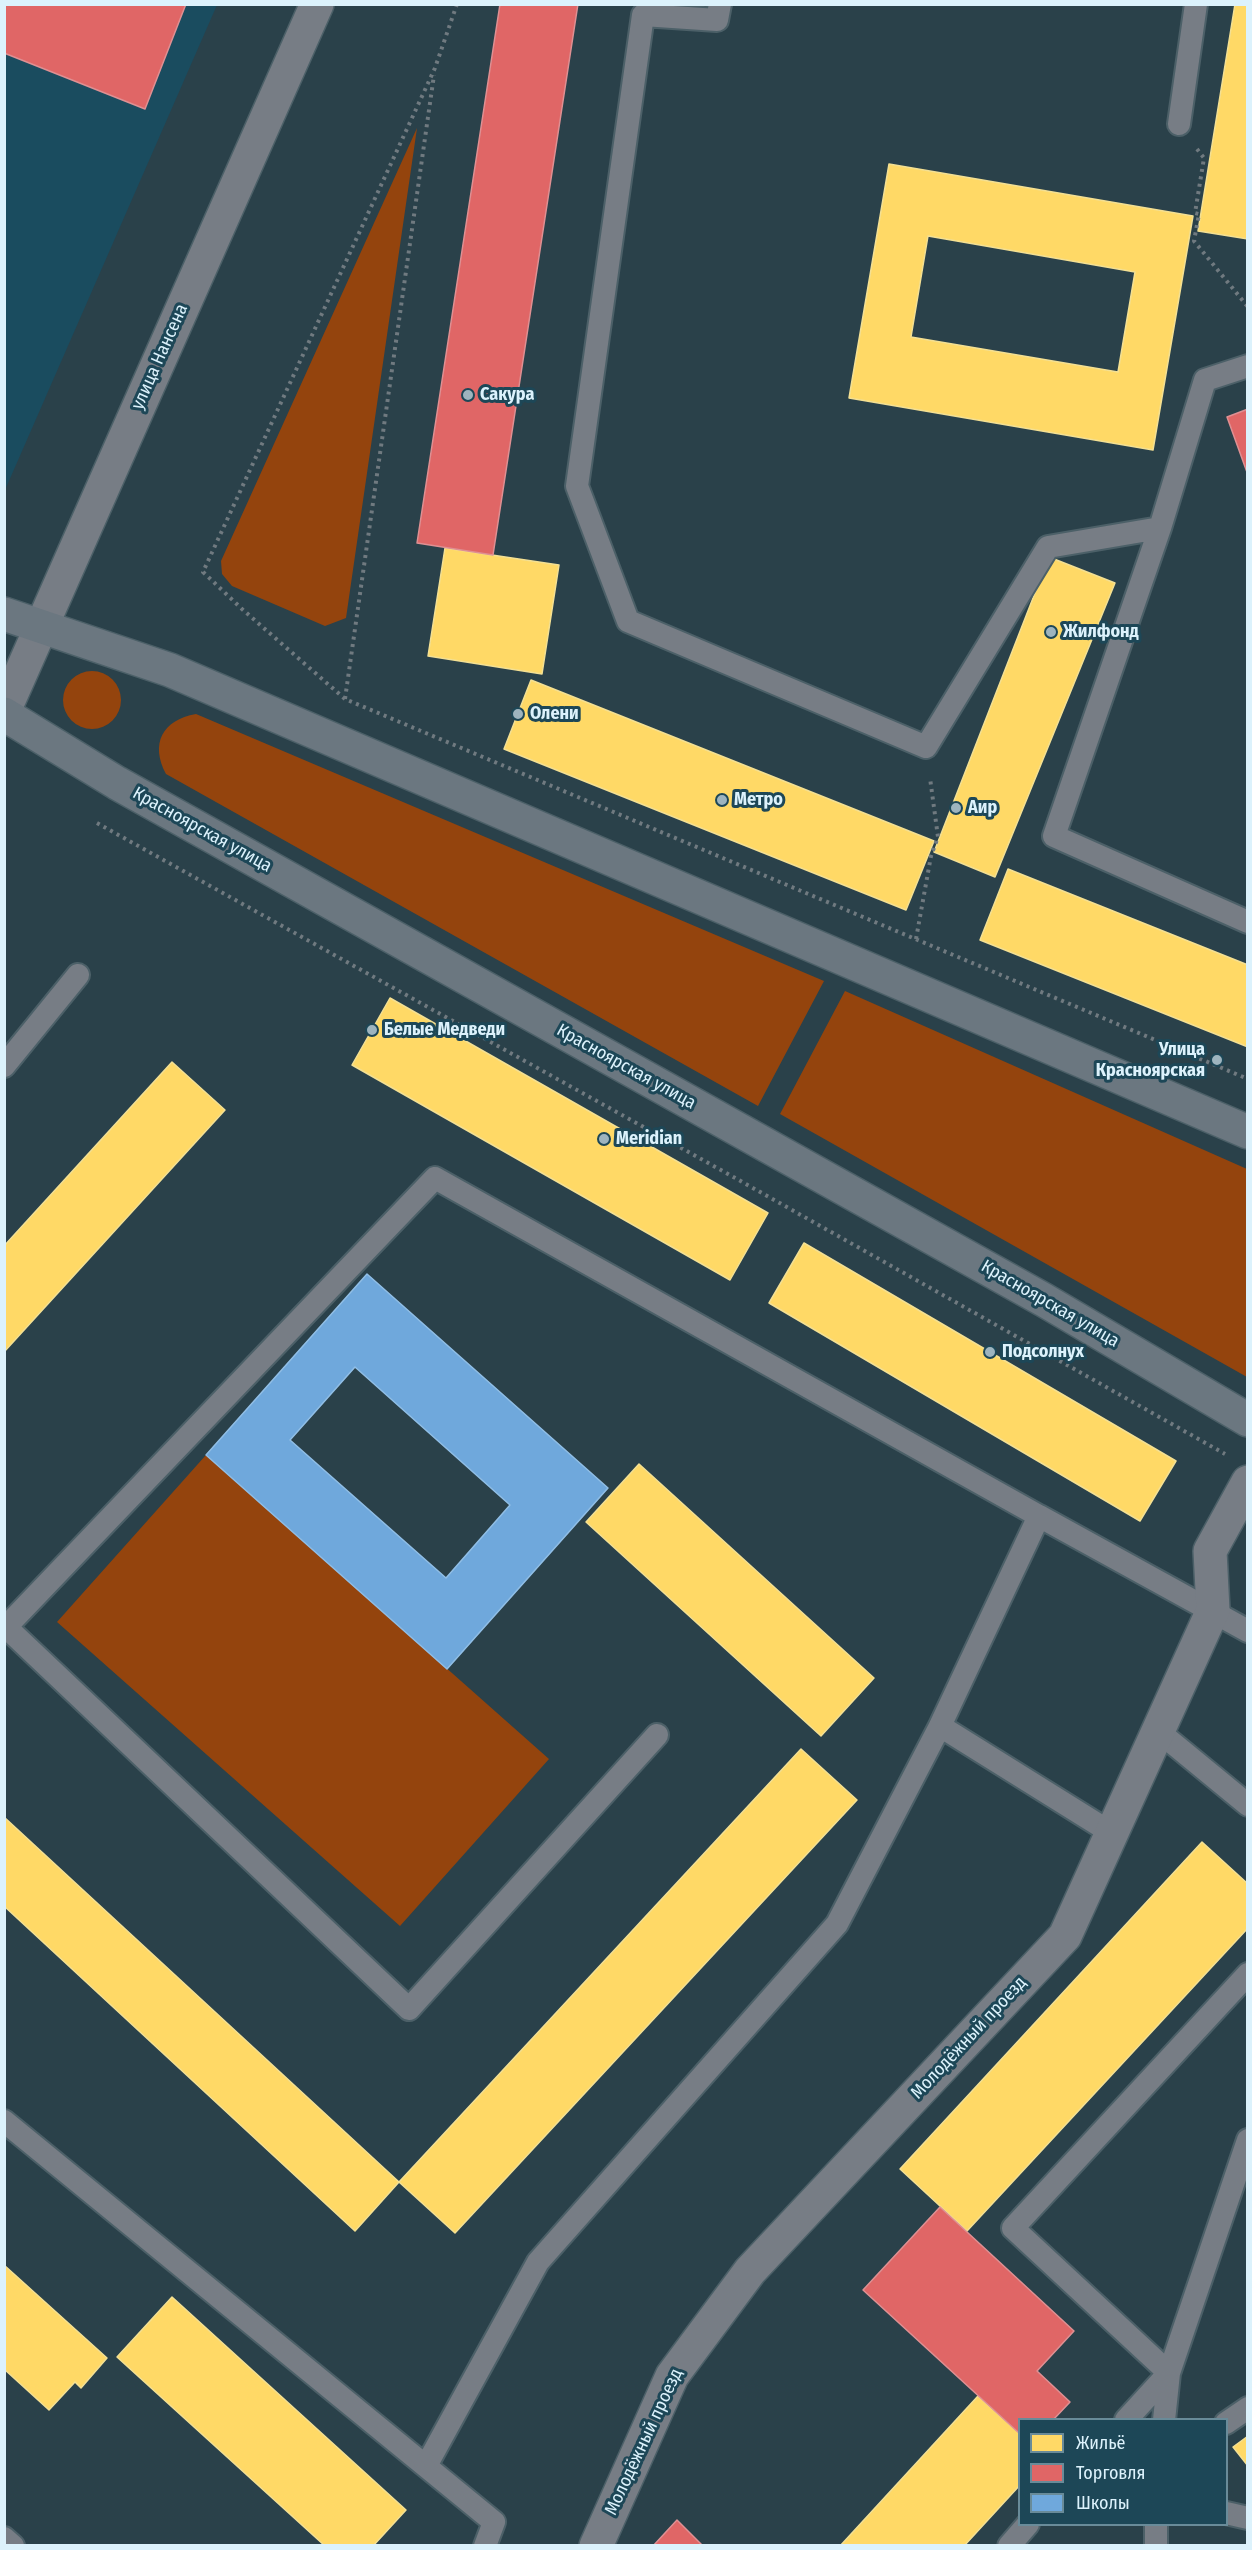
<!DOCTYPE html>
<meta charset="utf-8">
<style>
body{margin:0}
#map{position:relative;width:1252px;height:2550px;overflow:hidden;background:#2a414a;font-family:"Fira Sans Condensed",sans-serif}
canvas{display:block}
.frame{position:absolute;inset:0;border:6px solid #dcf2fc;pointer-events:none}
.legend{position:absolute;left:1018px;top:2418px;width:210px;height:108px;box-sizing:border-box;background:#1d4757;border:2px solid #698b99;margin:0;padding:8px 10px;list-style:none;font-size:18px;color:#dcf2fc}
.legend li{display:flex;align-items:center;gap:12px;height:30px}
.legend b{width:30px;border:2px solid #698b99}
</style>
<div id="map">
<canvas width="1252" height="2550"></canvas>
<div class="frame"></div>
<ul class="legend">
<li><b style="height:16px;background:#ffd966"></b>Жильё</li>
<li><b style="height:16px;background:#e06666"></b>Торговля</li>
<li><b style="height:16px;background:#6fa8dc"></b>Школы</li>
</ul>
</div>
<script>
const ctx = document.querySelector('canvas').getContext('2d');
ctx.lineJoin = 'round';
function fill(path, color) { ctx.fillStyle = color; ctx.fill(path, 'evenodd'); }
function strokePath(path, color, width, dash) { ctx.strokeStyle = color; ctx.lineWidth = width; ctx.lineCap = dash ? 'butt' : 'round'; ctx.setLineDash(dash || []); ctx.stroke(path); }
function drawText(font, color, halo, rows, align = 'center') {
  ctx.font = font + ' "Fira Sans Condensed",sans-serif'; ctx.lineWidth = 6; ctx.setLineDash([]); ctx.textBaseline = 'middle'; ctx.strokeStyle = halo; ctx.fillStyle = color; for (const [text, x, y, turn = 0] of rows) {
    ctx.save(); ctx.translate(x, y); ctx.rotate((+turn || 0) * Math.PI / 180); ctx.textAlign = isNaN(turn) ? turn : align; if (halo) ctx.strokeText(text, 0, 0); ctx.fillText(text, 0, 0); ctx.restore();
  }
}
const built = new Path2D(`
 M 4,5 L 217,5 L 5,490 L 4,490 Z`);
const green = new Path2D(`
 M 417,128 L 346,618 L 325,626 L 232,586 L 222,574 L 221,561 Z
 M63 700a29 29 0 1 1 58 0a29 29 0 1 1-58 0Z
 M 196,714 L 824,981 L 758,1106 L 166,774 C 150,744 162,720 196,714 Z
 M 845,991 L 1247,1169 L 1247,1377 L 780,1114 Z
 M 206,1455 L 549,1759 L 400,1926 L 57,1622 Z`);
const homes = new Path2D(`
 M 1235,4 L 1248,4 L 1248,239 L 1198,231 Z
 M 889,164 L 1193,216 L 1153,450 L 849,398 ZM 928,236 L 1135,272 L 1118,372 L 911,337 Z
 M 445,548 L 559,565 L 542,674 L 428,656 Z
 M 1049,557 L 1115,583 L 995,877 L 934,852 Z
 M 531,680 L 934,841 L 906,910 L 504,749 Z
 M 1008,869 L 1248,965 L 1248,1047 L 980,940 Z
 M 390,998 L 768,1213 L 730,1280 L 352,1065 Z
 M 172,1062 L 225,1110 L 4,1352 L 4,1246 Z
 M 804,1243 L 1176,1461 L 1140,1521 L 769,1303 Z
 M 639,1464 L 874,1678 L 821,1736 L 586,1522 Z
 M 801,1749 L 857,1800 L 455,2233 L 399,2182 Z
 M 4,1817 L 399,2182 L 355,2231 L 4,1906 Z
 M 1202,1842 L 1248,1884 L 1248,1928 L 967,2231 L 900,2169 Z
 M 4,2265 L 107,2358 L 81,2388 L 75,2382 L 49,2410 L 4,2369 Z
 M 172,2297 L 406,2510 L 373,2546 L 325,2546 L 117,2357 Z
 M 978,2396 L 1020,2434 L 1020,2485 L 964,2546 L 840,2546 Z
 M 1248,2436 L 1248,2466 L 1233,2447 Z`);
const shops = new Path2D(`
 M 4,4 L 186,4 L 145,109 L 4,53 Z
 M 500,4 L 578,4 L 493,555 L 417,543 Z
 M 1248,409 L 1248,475 L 1227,417 Z
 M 940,2207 L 1074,2331 L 1037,2371 L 1070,2402 L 1053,2420 L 1020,2420 L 1020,2434 L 863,2290 Z
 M 677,2520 L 703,2546 L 653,2546 Z`);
const schools = new Path2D(`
 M 367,1274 L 608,1488 L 447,1669 L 206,1455 ZM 355,1367 L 510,1505 L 446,1578 L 290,1440 Z`);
const path = new Path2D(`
 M 457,4 L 435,68 L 203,572 L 242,609 L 345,699 L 1248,1079
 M 1197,149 L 1204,158 L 1195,213 L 1199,214 L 1194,241 L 1248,307
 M 345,699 L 434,75
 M 97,823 L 737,1179 L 1225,1454
 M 916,939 L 931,856 L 938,837 L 930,778`);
const service = new Path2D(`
 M 720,4 L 717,20 L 643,15 L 577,486 L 628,621 L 926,747 L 1048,547 L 1160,528 L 1054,836 L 1248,922
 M 1179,124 L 1196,4
 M 1160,528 L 1205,380 L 1248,366
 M 4,1066 L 78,975
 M 1039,1516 L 1248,1631
 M 1158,1731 L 1248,1805
 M 657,1735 L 409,2009 L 6,1627 L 435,1178 L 1039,1516 L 940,1726 L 1110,1832
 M 4,2121 L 494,2522 L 485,2546
 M 1126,2420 L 1169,2373 L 1013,2228 L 1248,1974
 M 1164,2420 L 1169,2373 L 1248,2140
 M 1226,2423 L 1248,2408
 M 426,2466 L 538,2262 L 837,1924 L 940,1726
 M 1226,2513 L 1248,2518
 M 4,2538 L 13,2546
 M 1009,2546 L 1028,2524
 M 1156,2546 L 1156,2524`);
const minor = new Path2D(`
 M 596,2546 L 672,2376 L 750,2271 L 1065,1936 L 1213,1610 L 1210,1551 L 1248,1482`);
const tertiary = new Path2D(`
 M 4,711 L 317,4`);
const secondary = new Path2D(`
 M 4,614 L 170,670 L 1248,1132
 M 4,714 L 117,783 L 1044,1300 L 1248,1420`);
const markers = [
 [468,395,6,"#9eb4be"],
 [1051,632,6,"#9eb4be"],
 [518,714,6,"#9eb4be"],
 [722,800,6,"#9eb4be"],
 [956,808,6,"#9eb4be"],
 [372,1030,6,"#9eb4be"],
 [1217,1060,6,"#9eb4be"],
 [604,1139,6,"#9eb4be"],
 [990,1352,6,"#9eb4be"]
];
const streetNames = [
 ["улица Нансена",160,357,-66],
 ["Красноярская улица",202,830,29],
 ["Красноярская улица",626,1067,29],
 ["Красноярская улица",1050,1304,30],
 ["Молодёжный проезд",969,2038,-47],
 ["Молодёжный проезд",644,2442,-65]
];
const poiNames = [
 ["Сакура",480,395],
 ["Жилфонд",1063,632],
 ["Олени",530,714],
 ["Метро",734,800],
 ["Аир",968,808],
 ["Белые Медведи",384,1030],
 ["Улица",1205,1050,"right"],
 ["Красноярская",1205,1071,"right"],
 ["Meridian",616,1139],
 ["Подсолнух",1002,1352]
];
fill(built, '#1a4c5f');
fill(green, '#94440d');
fill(homes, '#ffd966');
strokePath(homes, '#f4e093', 1.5);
fill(shops, '#e06666');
strokePath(shops, '#df9093', 1.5);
fill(schools, '#6fa8dc');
strokePath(schools, '#90bee6', 1.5);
strokePath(service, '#4c6068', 26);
strokePath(minor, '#4c6068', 36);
strokePath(tertiary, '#4c6068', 36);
strokePath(secondary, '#4c6068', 36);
strokePath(path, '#707a80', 4, [3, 4.5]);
strokePath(service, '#777d85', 22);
strokePath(minor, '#777d85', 33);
strokePath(tertiary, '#777d85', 33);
strokePath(secondary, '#6b7780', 33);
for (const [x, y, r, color] of markers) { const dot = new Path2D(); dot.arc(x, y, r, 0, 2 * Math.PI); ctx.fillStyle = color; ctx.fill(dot); strokePath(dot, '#1d4757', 2); }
drawText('18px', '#dcf2fc', '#1d4757', streetNames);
drawText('bold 18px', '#dcf2fc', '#1d4757', poiNames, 'left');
</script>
